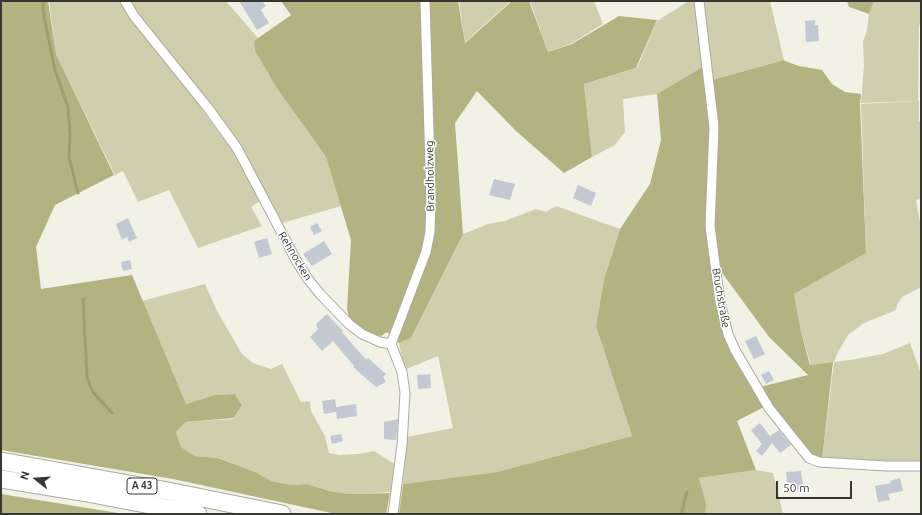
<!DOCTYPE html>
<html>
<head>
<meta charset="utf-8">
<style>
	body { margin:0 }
	#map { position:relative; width:922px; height:515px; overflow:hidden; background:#f1f1e5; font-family:Ubuntu,sans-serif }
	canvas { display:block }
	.frame { position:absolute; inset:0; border:2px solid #373732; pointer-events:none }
	.north { position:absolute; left:16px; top:459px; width:40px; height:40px; -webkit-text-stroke:3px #fff; paint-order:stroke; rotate:287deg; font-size:11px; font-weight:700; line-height:16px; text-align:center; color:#373732 }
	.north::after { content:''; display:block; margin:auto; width:14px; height:18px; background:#373732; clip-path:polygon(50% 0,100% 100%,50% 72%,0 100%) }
	.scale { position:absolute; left:776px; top:481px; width:76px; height:18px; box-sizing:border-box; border:2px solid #373732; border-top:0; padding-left:5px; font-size:12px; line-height:14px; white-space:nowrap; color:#373732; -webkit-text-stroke:3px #fff; paint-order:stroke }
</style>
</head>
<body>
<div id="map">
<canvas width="922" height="515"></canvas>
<div class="frame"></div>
<div class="north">N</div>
<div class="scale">50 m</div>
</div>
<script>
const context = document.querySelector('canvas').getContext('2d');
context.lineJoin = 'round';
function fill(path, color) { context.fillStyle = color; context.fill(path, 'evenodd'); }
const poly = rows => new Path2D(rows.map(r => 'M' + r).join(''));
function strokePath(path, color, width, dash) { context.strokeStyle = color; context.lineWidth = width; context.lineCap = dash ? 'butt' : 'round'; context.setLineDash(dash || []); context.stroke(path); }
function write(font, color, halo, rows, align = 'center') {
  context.font = font + ' Ubuntu,sans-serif'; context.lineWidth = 3; context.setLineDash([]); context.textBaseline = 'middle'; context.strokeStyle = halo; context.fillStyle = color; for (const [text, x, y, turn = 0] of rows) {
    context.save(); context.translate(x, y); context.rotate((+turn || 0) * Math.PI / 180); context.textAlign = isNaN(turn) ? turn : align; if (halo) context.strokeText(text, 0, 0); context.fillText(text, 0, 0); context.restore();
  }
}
fill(poly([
	[49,1,121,1,232,150,260,201,251,207,262,226,198,248,169,190,138,202,123,171,115,175,56,54],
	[131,1,226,1,258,38,254,41,255,51,276,87,326,157,341,206,282,223,222,118,141,21,131,3],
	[459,1,511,1,465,42],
	[530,1,594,1,603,24,572,43,548,52],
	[689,1,695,1,704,66,657,94,623,99,625,132,615,145,592,157,584,84,637,68,657,21],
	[703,1,770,1,784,60,712,80],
	[873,1,921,1,921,24,919,25,918,101,861,103,864,66,863,41,867,31,869,14],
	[919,101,919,121,921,121,921,199,916,200,921,228,921,287,902,297,897,305,896,310,864,323,848,335,838,352,834,362,850,360,883,354,910,343,921,374,921,461,822,460,834,362,811,365,801,332,794,294,866,253,861,104],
	[556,206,620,229,604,279,596,326,632,436,497,472,403,484,407,437,453,428,438,356,404,370,399,343,411,338,463,234,488,224,505,221,536,209,546,212],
	[205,284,217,311,242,354,253,363,271,369,282,364,301,402,310,401,311,411,325,436,329,453,339,455,359,454,374,451,396,465,391,492,350,494,335,492,307,484,291,485,272,481,253,471,219,458,195,456,181,447,176,432,186,422,234,419,242,405,235,394,215,395,186,404,142,301],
	[756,470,773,473,783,514,705,514,705,504,699,478]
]), '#cfcfad');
fill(poly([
	[1,1,48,1,56,54,114,175,55,205,36,247,41,289,132,275,186,404,215,395,235,394,242,405,234,418,186,422,176,432,181,447,195,456,218,458,253,471,272,481,291,485,307,484,334,492,350,494,390,493,386,514,336,514,173,479,1,450],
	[281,1,458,1,465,43,512,1,529,1,548,52,572,44,619,16,657,20,636,68,584,84,592,157,564,173,516,131,477,91,455,123,463,234,411,338,399,343,387,332,381,336,362,331,350,321,347,309,351,240,326,157,276,87,255,51,254,41,291,15],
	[847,1,873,1,873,3,869,14,849,7],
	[784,60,785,61,799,66,822,70,832,84,845,92,861,94,860,105,866,253,794,294,801,332,810,365,833,362,822,460,814,457,767,400,760,387,808,375,769,337,720,270,713,229,712,80],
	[704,66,713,137,707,239,722,331,764,407,737,421,756,470,699,478,706,504,705,514,399,514,403,484,497,472,632,436,596,326,604,279,620,229,650,184,661,140,657,94],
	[1,494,118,513,120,514,1,514]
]), '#b3b382');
strokePath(poly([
	[43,1,43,11,55,70,68,107,70,134,69,157,78,193],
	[83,299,87,377,92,391,112,413],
	[681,514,687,492]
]), '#9f9f6e', 3);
fill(poly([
	[239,1,262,1,266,6,261,10,269,23,257,30],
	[815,20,815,25,818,25,819,41,806,42,805,21],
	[494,179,515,184,510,200,489,195],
	[578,185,596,193,591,206,573,198],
	[128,218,137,238,129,242,127,237,122,240,116,224],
	[317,223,322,231,314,235,310,227],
	[267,238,272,254,259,258,254,242],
	[324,241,332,254,312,266,303,254],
	[130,260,132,269,123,271,121,262],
	[327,314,343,331,342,332,359,352,367,360,368,358,386,374,383,377,386,382,376,387,353,367,354,366,333,341,322,351,310,337,318,329,316,324],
	[756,336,765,354,754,359,745,341],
	[769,371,774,380,766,384,761,375],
	[430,374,431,388,418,389,417,375],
	[335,399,336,407,356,404,357,416,337,419,336,412,324,414,322,401],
	[398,419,396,440,384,439,384,422],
	[760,423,770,436,779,430,791,445,780,453,772,443,762,456,756,451,762,444,751,430],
	[341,434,343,441,332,444,330,436],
	[801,471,804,491,788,492,786,472],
	[900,478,903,491,888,494,890,500,878,502,875,486,891,483,890,481]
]), '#c2c9d3');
const street = poly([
	[125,1,134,16,208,108,237,148,297,262,308,279,320,294,349,324,362,334,380,342,391,344],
	[699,1,714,127,710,226,720,302,728,334,735,350,769,408,809,458,819,462,886,466,921,466],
	[391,344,426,252,430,232,431,199,425,1],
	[391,344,402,372,405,393,402,445,393,514]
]);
const highway = poly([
	[1,461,168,491,282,514],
	[1,479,82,492,198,514]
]);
strokePath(street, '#aaaa9f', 11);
strokePath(highway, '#aaaa9f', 19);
strokePath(street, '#fff', 9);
strokePath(highway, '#fff', 17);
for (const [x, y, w] of [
	[142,486,30]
]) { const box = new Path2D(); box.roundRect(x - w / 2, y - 8, w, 16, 3); context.fillStyle = '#fff'; context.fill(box); strokePath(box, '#373732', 1); }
write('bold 10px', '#373732', null, [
	["A 43",142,486]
]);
write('11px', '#373732', '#fff', [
	["Brandholzweg",430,176,-91],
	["Rehnocken",295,256,59],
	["Bruchstraße",721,298,80]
]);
</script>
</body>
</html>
